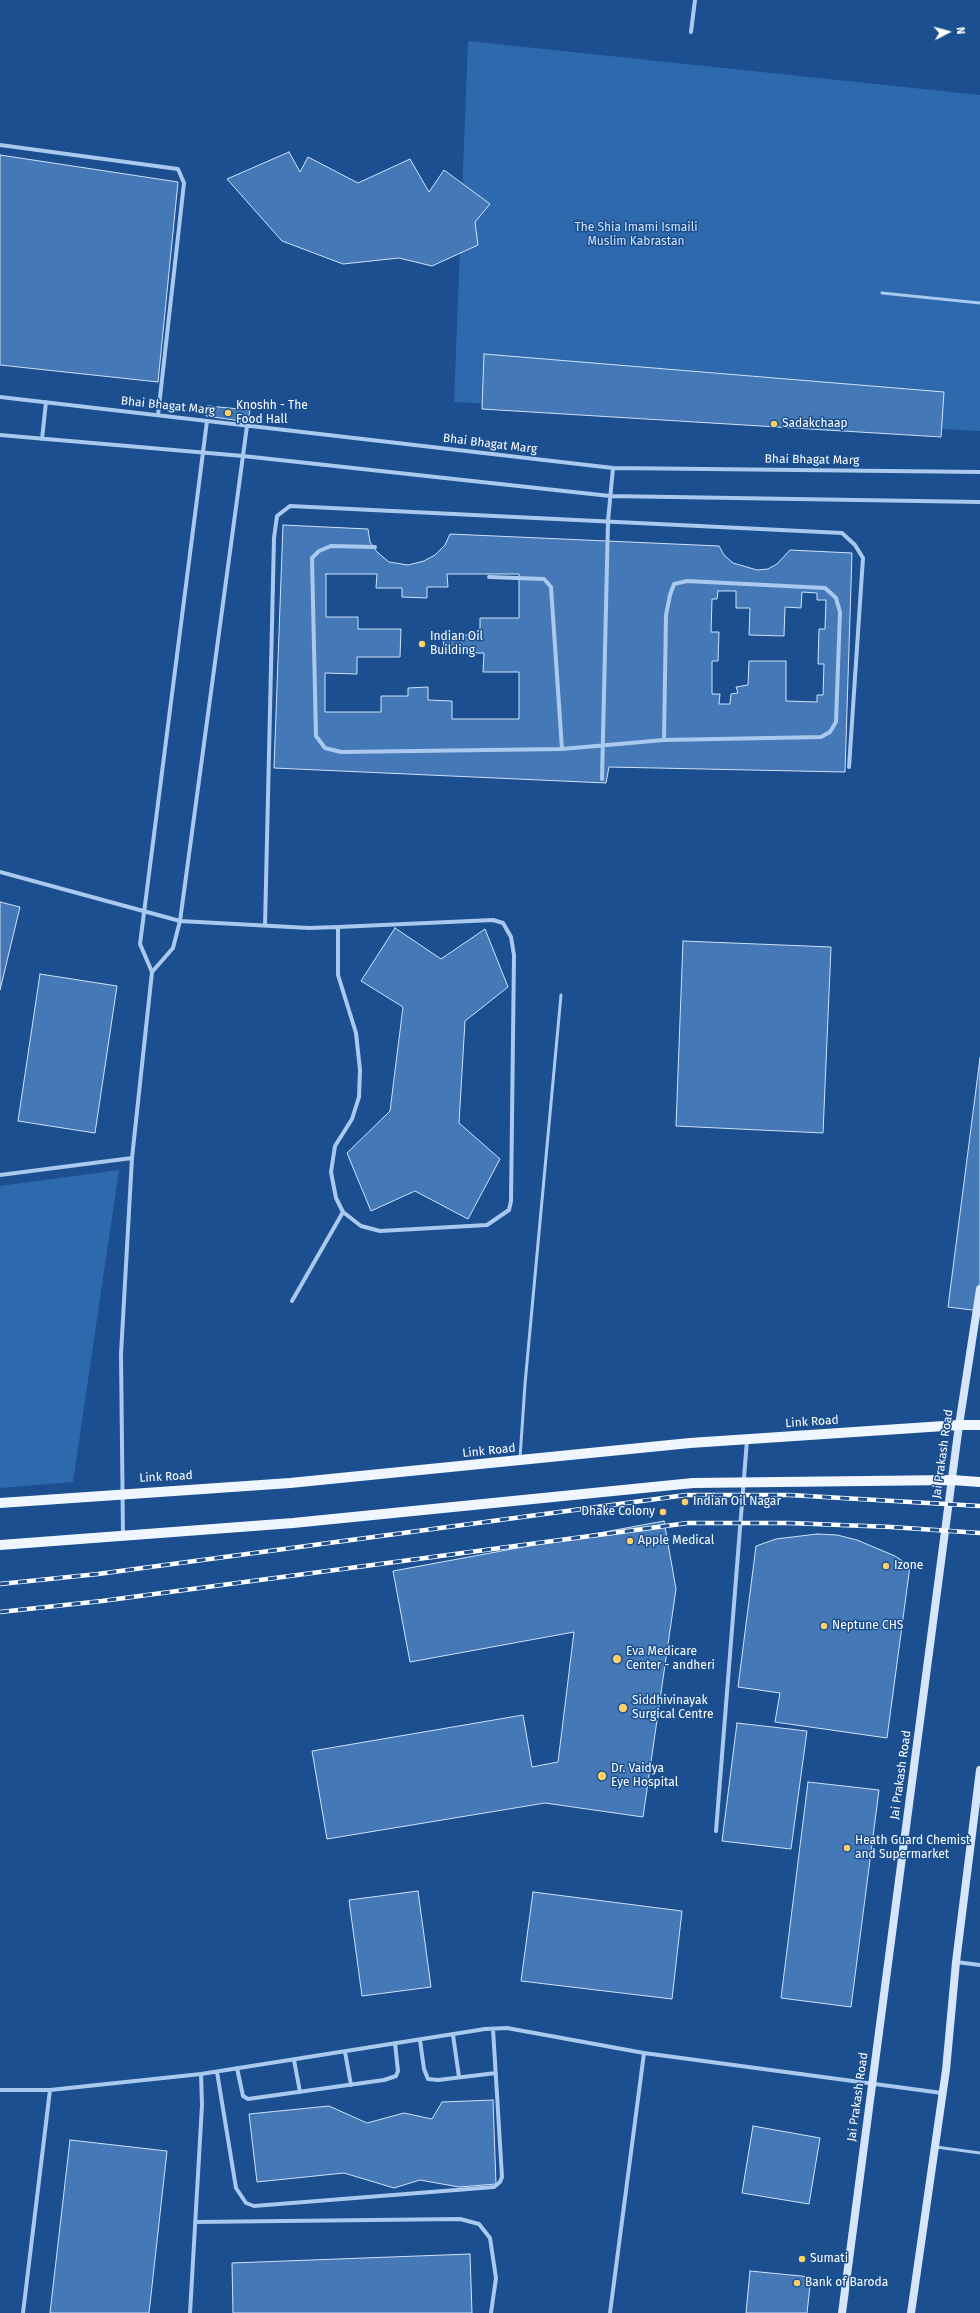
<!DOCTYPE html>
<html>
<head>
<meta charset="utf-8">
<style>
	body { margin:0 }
	#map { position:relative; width:980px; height:2313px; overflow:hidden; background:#1b4f8f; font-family:"Fira Sans",sans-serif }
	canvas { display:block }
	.north { position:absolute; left:928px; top:12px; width:40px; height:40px; -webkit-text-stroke:3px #1b4f8f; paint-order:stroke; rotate:84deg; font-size:11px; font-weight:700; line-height:16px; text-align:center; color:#fff }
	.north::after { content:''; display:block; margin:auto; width:14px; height:18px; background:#fff; clip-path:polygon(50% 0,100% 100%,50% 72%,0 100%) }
</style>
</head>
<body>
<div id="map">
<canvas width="980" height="2313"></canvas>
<div class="north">N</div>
</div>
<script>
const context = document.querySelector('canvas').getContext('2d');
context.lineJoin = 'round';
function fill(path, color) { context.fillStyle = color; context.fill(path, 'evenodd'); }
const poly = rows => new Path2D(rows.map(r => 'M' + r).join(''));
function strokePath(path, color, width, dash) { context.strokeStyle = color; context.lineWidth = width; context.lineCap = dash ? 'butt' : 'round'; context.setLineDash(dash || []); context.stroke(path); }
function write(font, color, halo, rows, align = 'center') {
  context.font = font + ' "Fira Sans",sans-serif'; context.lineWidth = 3; context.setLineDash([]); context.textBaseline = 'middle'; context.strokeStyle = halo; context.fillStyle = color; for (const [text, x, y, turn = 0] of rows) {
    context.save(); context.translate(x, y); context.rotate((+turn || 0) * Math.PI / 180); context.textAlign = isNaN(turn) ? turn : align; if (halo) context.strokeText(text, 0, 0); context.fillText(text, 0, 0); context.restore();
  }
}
fill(poly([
	[468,41,980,95,980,431,454,402],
	[119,1170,73,1482,0,1488,0,1186]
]), '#2e69ad');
const building = poly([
	[289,152,300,172,308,157,358,183,410,159,429,192,444,170,490,204,475,222,478,245,432,266,399,258,343,264,282,241,227,179,289,152],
	[0,155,178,182,158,382,0,365,0,155],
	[484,354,944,392,941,437,482,409,484,354],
	[208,406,250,410,248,422,206,416,208,406],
	[283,525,368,529,370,542,377,552,389,562,408,565,424,561,435,555,445,545,450,534,719,546,724,555,733,563,757,570,768,569,777,564,790,550,852,553,845,772,609,767,606,783,274,768,283,525],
	[326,574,377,574,376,588,402,588,402,597,427,598,427,587,448,587,447,574,519,574,519,618,480,618,480,635,443,635,444,653,484,653,483,672,519,672,519,719,452,719,452,701,428,700,428,687,408,688,408,696,381,696,381,712,325,712,325,673,357,674,357,657,400,657,401,629,358,629,358,617,326,617,326,574],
	[718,591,736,591,736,608,750,608,749,635,784,636,785,607,801,608,802,592,817,593,817,600,826,600,825,629,819,629,818,664,824,664,823,695,817,695,817,702,786,701,786,661,749,661,748,685,736,687,738,693,731,694,730,704,719,704,720,694,712,694,712,661,718,661,719,632,711,632,712,599,717,599,718,591],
	[0,902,20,907,0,990,0,902],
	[395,928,441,959,485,929,508,987,465,1021,459,1123,500,1159,468,1219,415,1191,371,1211,347,1153,390,1111,403,1007,361,981,395,928],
	[683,941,831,947,823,1133,676,1126,683,941],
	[40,974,117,986,95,1133,18,1121,40,974],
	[980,1058,980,1311,948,1307,980,1058],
	[664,1521,676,1589,643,1817,545,1803,327,1839,312,1751,523,1715,532,1767,558,1762,574,1632,410,1662,393,1571,664,1521],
	[817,1534,837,1535,857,1540,895,1556,910,1566,887,1738,775,1722,780,1693,738,1687,756,1546,776,1539,817,1534],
	[737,1723,807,1731,791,1849,722,1841,737,1723],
	[808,1782,879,1790,851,2007,781,1998,808,1782],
	[418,1891,431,1987,362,1996,349,1900,418,1891],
	[533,1892,682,1911,672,1999,521,1981,533,1892],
	[493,2100,496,2184,459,2187,420,2180,394,2188,344,2173,257,2182,249,2114,329,2106,367,2123,404,2113,432,2119,442,2102,493,2100],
	[753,2126,820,2138,809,2204,742,2193,753,2126],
	[70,2140,167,2151,149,2313,50,2313,70,2140],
	[470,2254,472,2313,233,2313,232,2263,470,2254],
	[750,2271,811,2277,807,2313,746,2313,750,2271]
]);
fill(building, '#4478b7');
strokePath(building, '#cfe3fa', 1);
strokePath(poly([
	[882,293,980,303],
	[520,1458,525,1384,561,995],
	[936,2147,980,2153]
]), '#a9c9ee', 3);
strokePath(poly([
	[691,32,695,0],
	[0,145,178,169,184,183,158,415],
	[0,397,613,468,980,472],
	[0,435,243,456,610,496,980,502],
	[42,439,46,402],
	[375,547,331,546,319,551,312,558,316,736,325,748,341,752,562,749,664,740,821,737,830,732,836,722,840,612,836,598,825,588,687,581,674,584,670,595,666,615,664,740],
	[489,577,544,579,551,587,562,749],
	[602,779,608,521,613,468],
	[0,872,180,921,309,928,338,927,493,920,503,923,511,937,514,955,511,1201,509,1210,487,1225,380,1231,361,1226,343,1212,336,1198,331,1172,335,1146,352,1119,359,1097,360,1070,356,1033,338,975,338,927],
	[265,926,274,538,277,516,290,506,842,533,855,545,863,558,849,767],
	[152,972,173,948,180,921,247,426],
	[0,1175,132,1158],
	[292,1301,343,1212],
	[123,1536,121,1354,132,1158,152,972,140,944,207,421],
	[716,1831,747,1440],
	[956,1962,980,1965],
	[453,2035,459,2077],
	[420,2040,424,2069,428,2079,438,2080,496,2073],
	[345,2052,351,2085],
	[294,2060,300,2092],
	[237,2068,243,2096,248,2099,384,2080,396,2076,398,2071,395,2043],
	[217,2072,236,2188,246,2203,254,2206,494,2187,500,2182,502,2177,493,2029],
	[0,2090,50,2090,201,2074,485,2029,507,2028,644,2053,942,2093],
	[195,2222,460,2219,479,2224,490,2238,496,2278,491,2313],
	[23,2313,50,2090],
	[190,2313,202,2105,201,2074],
	[610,2313,644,2053]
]), '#a9c9ee', 4);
strokePath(poly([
	[842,2313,959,1425,980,1289],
	[911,2313,946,2070,956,1962,980,1770]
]), '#d6e6fa', 8);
strokePath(poly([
	[0,1503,290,1483,690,1443,959,1425,980,1425],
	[0,1545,293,1523,693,1483,952,1480,980,1482]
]), '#f0f6ff', 10);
const rail = poly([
	[0,1584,98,1574,686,1495,790,1495,980,1506],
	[0,1612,102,1601,688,1523,789,1523,891,1527,980,1533]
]);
strokePath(rail, '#fff', 4.5);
strokePath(rail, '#1b4f8f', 3, [9]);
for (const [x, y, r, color] of [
	[228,413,4,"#ffd166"],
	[774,424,4,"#ffd166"],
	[422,644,4,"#ffd166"],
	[685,1502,4,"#ffd166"],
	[663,1512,4,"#ffd166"],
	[630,1541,4,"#ffd166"],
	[886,1566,4,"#ffd166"],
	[824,1626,4,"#ffd166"],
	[617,1659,5,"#ffd166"],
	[623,1708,5,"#ffd166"],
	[602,1776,5,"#ffd166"],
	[847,1848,4,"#ffd166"],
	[802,2259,4,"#ffd166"],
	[797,2283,4,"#ffd166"]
]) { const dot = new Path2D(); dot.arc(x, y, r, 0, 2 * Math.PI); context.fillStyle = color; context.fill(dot); strokePath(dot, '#1b4f8f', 1.5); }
write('12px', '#cfe3fa', '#1b4f8f', [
	["The Shia Imami Ismaili",636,228],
	["Muslim Kabrastan",636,242]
]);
write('12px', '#fff', '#1b4f8f', [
	["Bhai Bhagat Marg",168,406,6],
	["Bhai Bhagat Marg",490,444,7],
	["Bhai Bhagat Marg",812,460,1],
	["Link Road",812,1422,-4],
	["Link Road",489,1451,-6],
	["Jai Prakash Road",943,1454,-82],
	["Link Road",166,1477,-3],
	["Jai Prakash Road",901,1775,-82],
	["Jai Prakash Road",858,2097,-82]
]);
write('12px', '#fff', '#1b4f8f', [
	["Knoshh - The",236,406],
	["Food Hall",236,420],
	["Sadakchaap",782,424],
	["Indian Oil",430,637],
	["Building",430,651],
	["Indian Oil Nagar",693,1502],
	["Dhake Colony",655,1512,"right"],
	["Apple Medical",638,1541],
	["Izone",894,1566],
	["Neptune CHS",832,1626],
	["Eva Medicare",626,1652],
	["Center - andheri",626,1666],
	["Siddhivinayak",632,1701],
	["Surgical Centre",632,1715],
	["Dr. Vaidya",611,1769],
	["Eye Hospital",611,1783],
	["Heath Guard Chemist",855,1841],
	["and Supermarket",855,1855],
	["Sumati",810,2259],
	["Bank of Baroda",805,2283]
], 'left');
</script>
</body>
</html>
